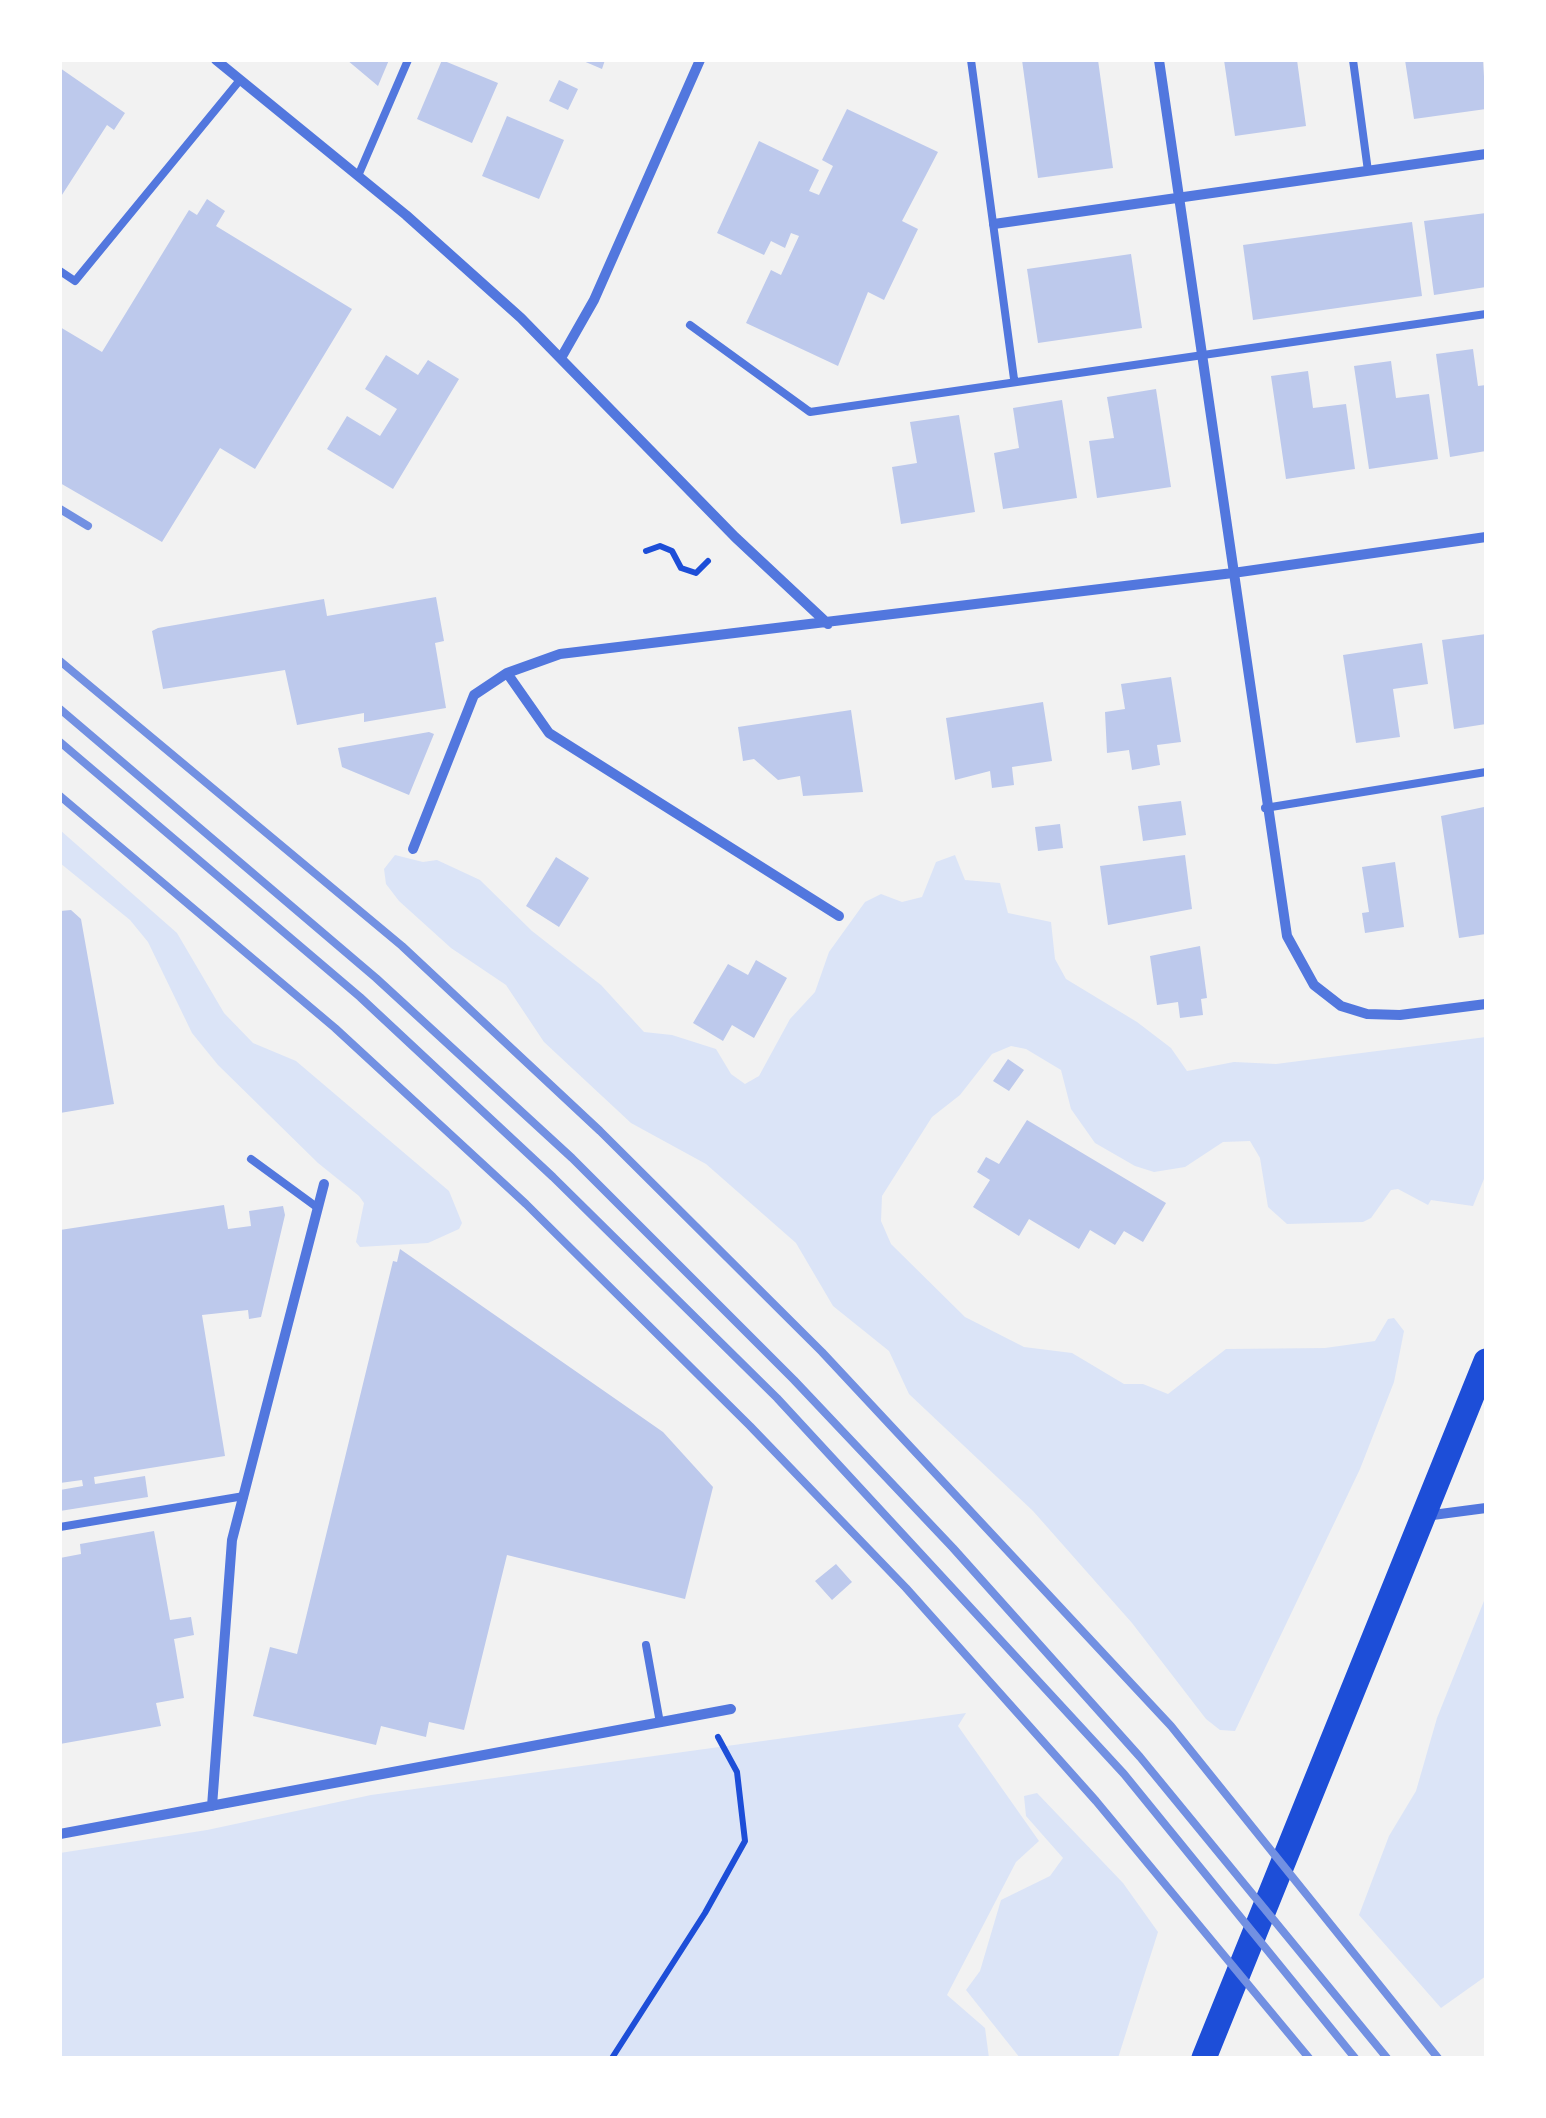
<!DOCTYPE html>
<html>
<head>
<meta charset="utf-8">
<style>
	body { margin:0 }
	#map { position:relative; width:1546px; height:2118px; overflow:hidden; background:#f2f2f2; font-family:Quicksand,sans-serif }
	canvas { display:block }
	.frame { position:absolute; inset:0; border:62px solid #fff; pointer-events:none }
</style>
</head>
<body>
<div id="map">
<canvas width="1546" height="2118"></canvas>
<div class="frame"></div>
</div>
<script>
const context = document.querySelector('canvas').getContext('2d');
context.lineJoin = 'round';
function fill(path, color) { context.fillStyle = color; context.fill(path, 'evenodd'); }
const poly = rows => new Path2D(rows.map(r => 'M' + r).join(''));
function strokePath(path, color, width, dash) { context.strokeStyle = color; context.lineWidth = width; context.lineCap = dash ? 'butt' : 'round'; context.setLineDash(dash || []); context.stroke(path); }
fill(poly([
	[60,830,177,933,224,1013,253,1043,296,1061,449,1191,462,1223,459,1229,428,1243,360,1247,356,1242,364,1203,359,1196,318,1163,218,1065,192,1033,148,942,130,920,60,863],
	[395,855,423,862,437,860,480,880,532,931,601,985,644,1032,672,1035,716,1049,731,1074,745,1084,759,1076,790,1019,815,992,829,952,865,902,881,894,902,902,922,897,936,862,955,855,965,880,1000,883,1008,913,1051,922,1055,959,1066,979,1137,1022,1171,1048,1187,1071,1234,1062,1276,1064,1486,1037,1486,1174,1473,1206,1431,1200,1428,1205,1398,1189,1391,1190,1371,1218,1363,1222,1287,1224,1268,1207,1260,1158,1250,1141,1223,1142,1185,1167,1154,1172,1135,1166,1095,1143,1071,1109,1061,1070,1026,1049,1011,1046,992,1054,960,1095,932,1117,882,1196,881,1221,891,1244,965,1317,1024,1347,1072,1353,1124,1384,1143,1384,1168,1394,1226,1349,1325,1348,1375,1341,1388,1319,1394,1318,1404,1331,1394,1382,1360,1469,1235,1731,1220,1730,1206,1719,1132,1623,1033,1511,909,1394,889,1351,833,1306,796,1243,706,1164,631,1123,544,1042,506,985,451,948,399,901,386,884,384,869],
	[1486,1596,1486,1976,1441,2008,1359,1915,1389,1836,1416,1791,1437,1718],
	[966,1713,958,1726,1039,1841,1016,1862,947,1995,985,2028,989,2058,60,2058,60,1853,207,1830,371,1795],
	[1037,1793,1123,1883,1158,1932,1118,2058,1020,2058,966,1990,980,1971,1001,1900,1050,1876,1063,1858,1026,1816,1024,1796]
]), '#dbe4f7');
fill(poly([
	[347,60,389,60,378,86],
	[442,60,498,83,472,143,417,119],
	[581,60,605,60,602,69],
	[1022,60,1098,60,1113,168,1038,178],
	[1224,60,1297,60,1306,126,1235,136],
	[1405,60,1483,60,1486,109,1414,119],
	[60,68,125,113,114,130,107,125,60,198],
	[559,80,578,89,568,110,549,101],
	[847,109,938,152,902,221,918,229,884,300,868,292,838,366,746,323,771,270,781,275,799,236,791,233,785,248,771,241,764,255,717,233,759,141,819,170,809,191,819,195,833,166,822,160],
	[507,116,564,140,539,199,482,176],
	[207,199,225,211,216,226,352,309,255,469,220,448,162,542,60,483,60,327,102,352,189,210,197,215],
	[1486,213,1486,287,1434,295,1424,221],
	[1412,222,1422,296,1253,320,1243,245],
	[1131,254,1142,328,1038,343,1027,269],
	[1473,349,1478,386,1486,385,1486,451,1450,457,1436,354],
	[386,355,418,375,428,360,459,379,393,489,327,449,347,416,380,436,397,409,365,389],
	[1391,361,1396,398,1429,394,1438,459,1369,469,1354,366],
	[1308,371,1313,408,1346,404,1355,469,1286,479,1271,376],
	[1156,389,1171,487,1097,498,1089,441,1114,438,1107,397],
	[1062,400,1077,498,1003,509,994,453,1019,448,1013,408],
	[959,415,975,512,901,524,892,467,917,463,910,422],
	[436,597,444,641,435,643,446,708,364,722,364,713,297,725,285,670,163,689,152,631,158,628,324,599,327,616],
	[1486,634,1486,724,1454,729,1442,640],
	[1422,643,1428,684,1393,689,1400,737,1356,743,1343,655],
	[1171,677,1181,742,1157,745,1160,765,1132,770,1129,750,1107,753,1105,712,1125,709,1121,684],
	[1043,702,1052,761,1012,767,1014,785,992,788,990,771,955,780,946,718],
	[851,710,863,792,803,796,800,776,778,780,754,759,743,761,738,727],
	[429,732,434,734,409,795,342,767,338,748],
	[1181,801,1186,835,1143,841,1138,806],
	[1484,807,1486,934,1459,938,1441,816],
	[1060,824,1063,848,1038,851,1035,827],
	[1185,855,1192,909,1108,925,1100,866],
	[556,857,589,878,559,927,526,906],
	[1395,862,1404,927,1365,933,1362,913,1369,912,1362,867],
	[71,910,81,919,114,1104,60,1113,60,911],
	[1200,946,1207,998,1201,999,1203,1015,1180,1018,1178,1002,1157,1005,1150,956],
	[756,960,787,978,754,1038,732,1025,723,1041,693,1023,728,964,748,975],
	[1008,1059,1024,1070,1009,1091,993,1081],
	[1027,1120,1166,1203,1143,1242,1124,1231,1115,1245,1090,1230,1079,1249,1029,1219,1019,1236,973,1207,990,1180,977,1172,986,1157,999,1164],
	[224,1205,228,1229,251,1226,249,1211,283,1206,285,1215,261,1317,249,1319,248,1310,202,1315,225,1456,94,1477,95,1484,145,1476,148,1497,60,1511,60,1490,83,1486,82,1480,60,1483,60,1230],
	[400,1249,663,1432,713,1487,685,1599,507,1555,464,1730,429,1722,426,1737,381,1726,376,1745,253,1716,270,1647,297,1654,393,1261,397,1262],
	[154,1531,170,1620,191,1617,194,1635,174,1639,184,1698,156,1703,161,1726,60,1744,60,1558,81,1554,80,1544],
	[836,1564,852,1582,832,1600,815,1581]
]), '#bdc9ec');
strokePath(poly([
	[646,551,660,546,672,551,681,568,696,573,708,561],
	[612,2058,705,1913,745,1841,737,1772,718,1737]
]), '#1d4ed8', 6);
strokePath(poly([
	[971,60,1014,379],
	[1353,60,1368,171],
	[358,176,408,60],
	[60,271,75,281,240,80],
	[690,325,810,412,1486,314],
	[1265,808,1486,772],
	[251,1159,318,1208],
	[60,1527,244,1496],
	[646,1645,660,1723]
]), '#5277de', 8);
strokePath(poly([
	[216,60,406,215,521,318,735,537,828,624],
	[1159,60,1287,936,1314,985,1341,1006,1367,1014,1400,1015,1486,1004],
	[994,224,1486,154],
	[561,358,594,300,700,60],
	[507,673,549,733,839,916],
	[413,849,474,695,507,673,560,654,1233,573,1486,537],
	[1425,1516,1486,1508],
	[212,1806,232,1540,324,1184],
	[60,1834,731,1709]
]), '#5277de', 10);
strokePath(poly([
	[1204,2058,1486,1361]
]), '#1d4ed8', 25);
strokePath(poly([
	[60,509,88,526],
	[60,661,402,946,600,1131,822,1352,1171,1726,1438,2058],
	[60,709,376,978,572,1158,794,1380,953,1548,1140,1757,1387,2058],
	[60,742,360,997,553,1177,777,1398,1124,1774,1355,2058],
	[60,796,335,1028,526,1204,750,1426,906,1588,1096,1801,1309,2058]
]), '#7290e2', 8);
</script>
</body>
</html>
